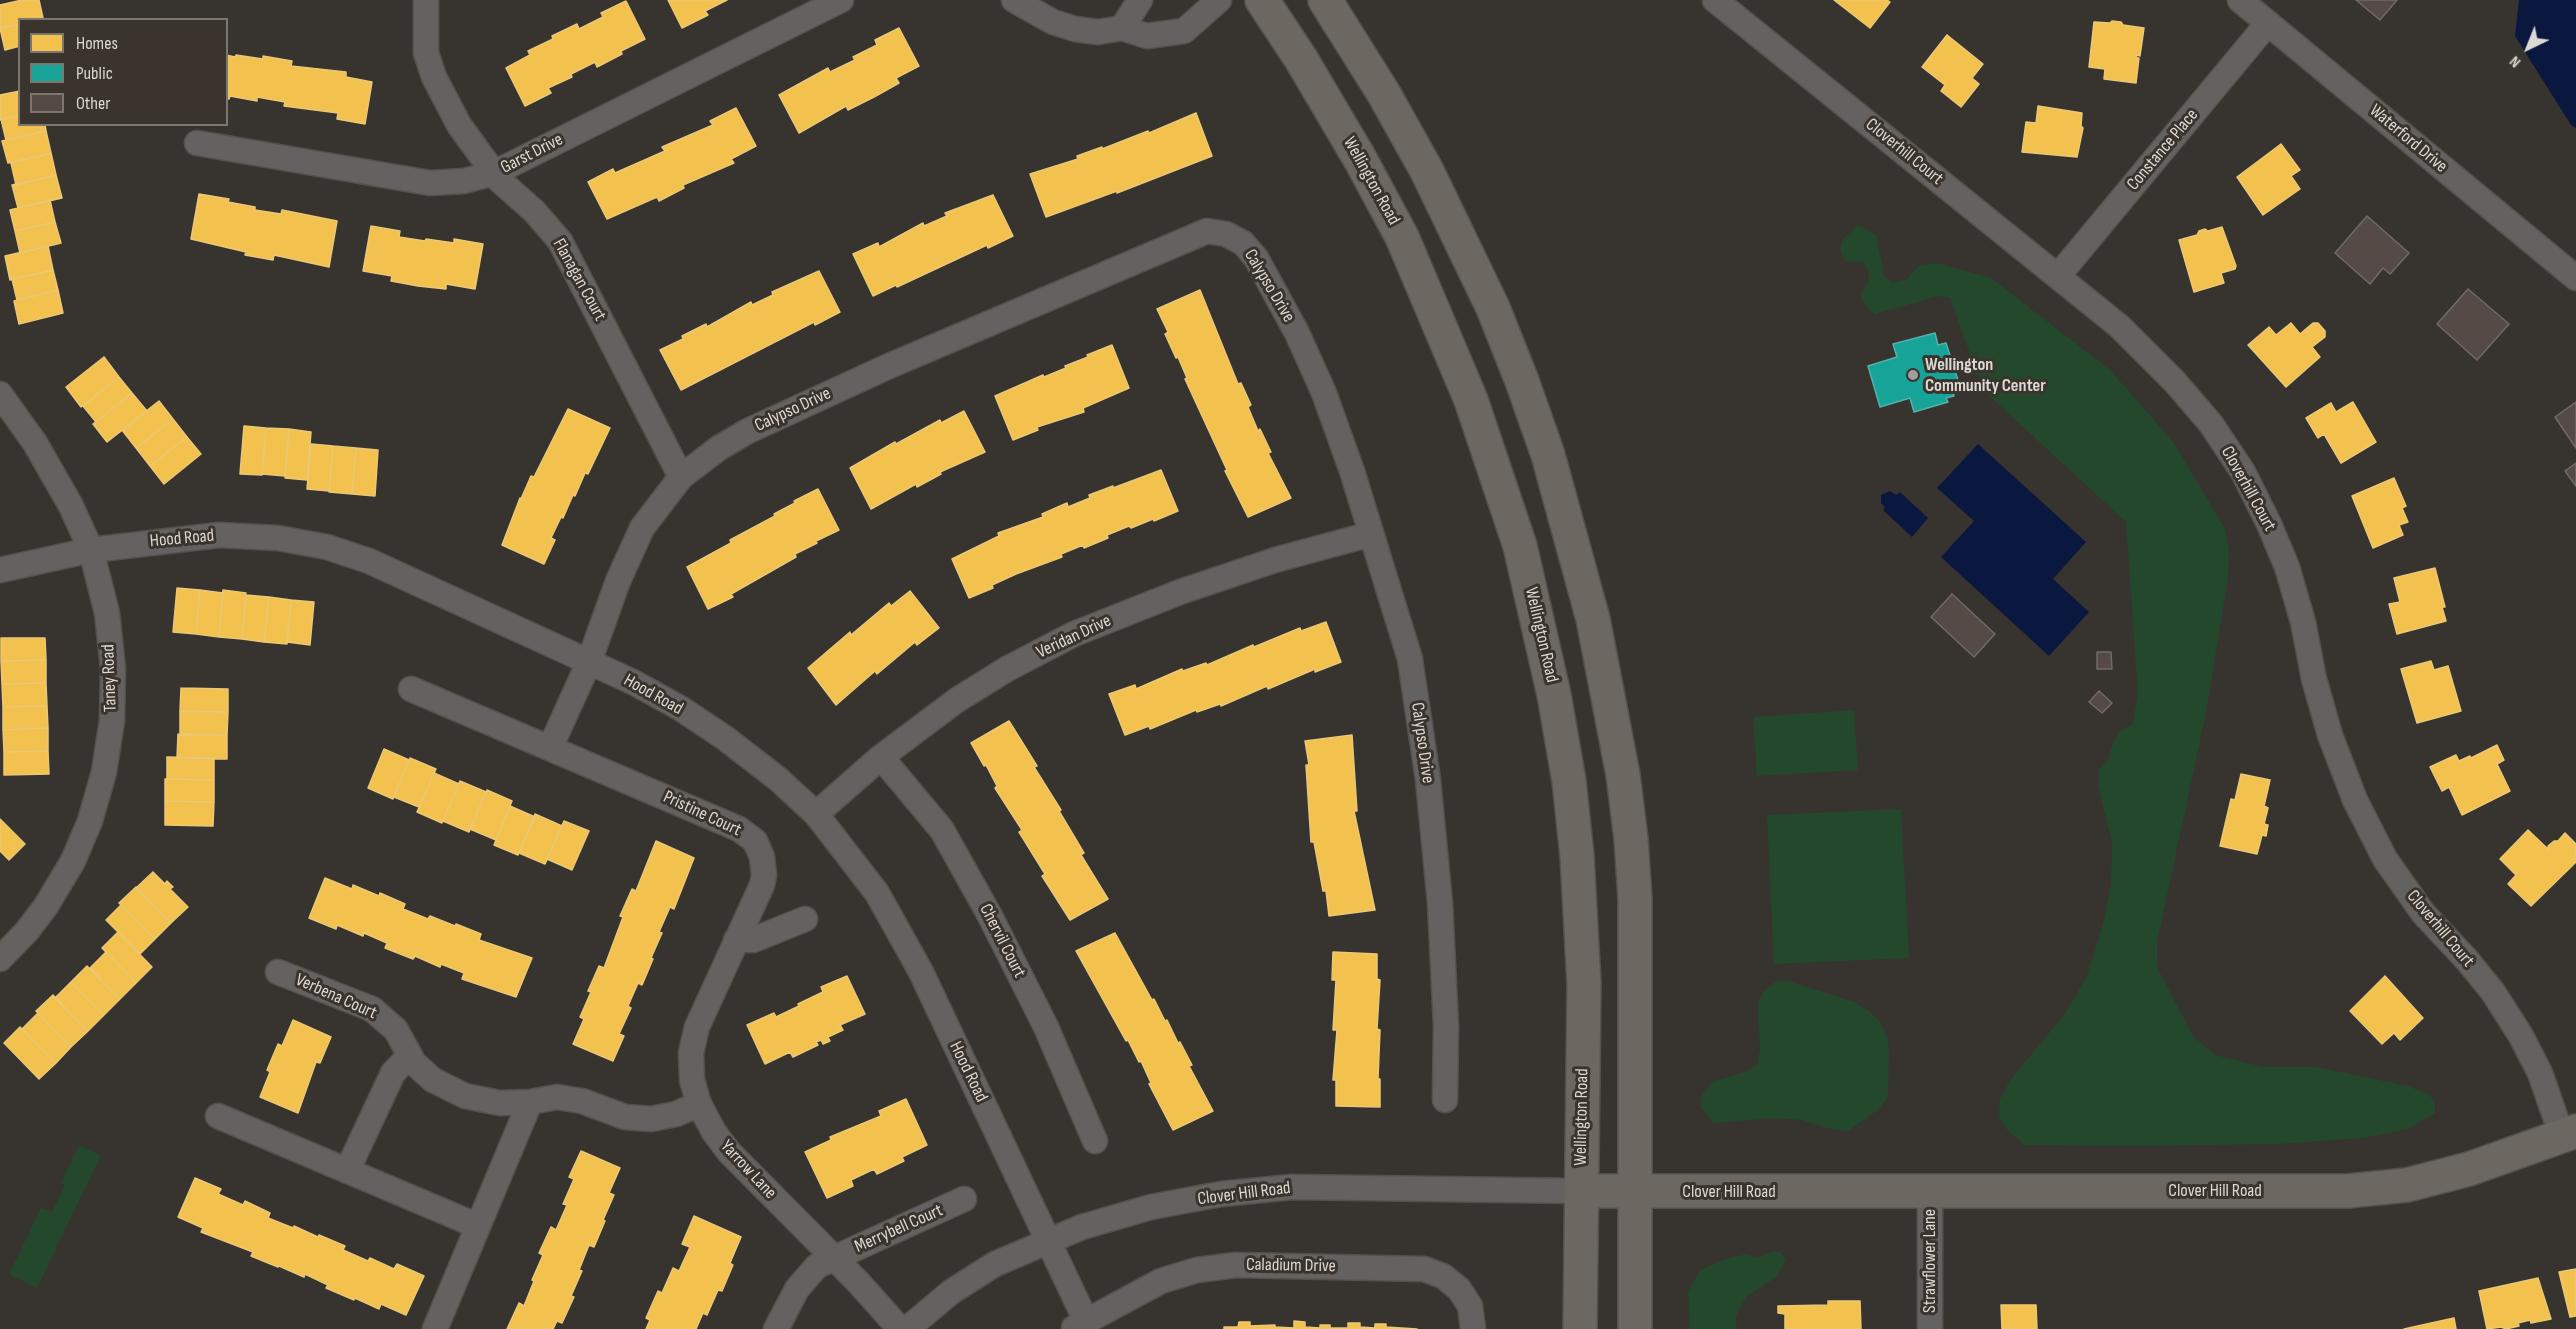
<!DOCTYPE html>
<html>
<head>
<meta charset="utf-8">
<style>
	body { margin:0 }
	#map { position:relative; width:2576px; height:1329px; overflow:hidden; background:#373430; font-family:"Sofia Sans Condensed",sans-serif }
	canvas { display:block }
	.legend { position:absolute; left:18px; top:18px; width:210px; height:108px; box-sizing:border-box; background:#3a342d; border:2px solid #7b7670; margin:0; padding:8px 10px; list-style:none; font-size:18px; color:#dcd8d4 }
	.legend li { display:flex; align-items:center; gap:12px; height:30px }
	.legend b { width:30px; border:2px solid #7b7670 }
	.north { position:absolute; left:2498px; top:18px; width:60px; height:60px; -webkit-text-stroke:4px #3a342d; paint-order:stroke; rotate:223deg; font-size:16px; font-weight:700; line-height:24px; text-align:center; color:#dcd8d4 }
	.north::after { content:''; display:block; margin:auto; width:21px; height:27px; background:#dcd8d4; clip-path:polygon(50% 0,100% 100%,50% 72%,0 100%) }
</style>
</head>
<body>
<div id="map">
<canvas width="2576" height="1329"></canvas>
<ul class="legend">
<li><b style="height:16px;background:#f2c14e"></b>Homes</li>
<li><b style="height:16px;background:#17a398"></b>Public</li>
<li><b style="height:16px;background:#554a45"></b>Other</li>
</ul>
<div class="north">N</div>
</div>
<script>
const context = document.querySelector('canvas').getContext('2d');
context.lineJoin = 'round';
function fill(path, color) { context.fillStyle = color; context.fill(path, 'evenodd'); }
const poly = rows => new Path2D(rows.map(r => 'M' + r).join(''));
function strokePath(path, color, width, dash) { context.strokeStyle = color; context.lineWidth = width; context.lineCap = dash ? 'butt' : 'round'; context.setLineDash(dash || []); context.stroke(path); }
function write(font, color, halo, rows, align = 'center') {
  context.font = font + ' "Sofia Sans Condensed",sans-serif'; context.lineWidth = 6; context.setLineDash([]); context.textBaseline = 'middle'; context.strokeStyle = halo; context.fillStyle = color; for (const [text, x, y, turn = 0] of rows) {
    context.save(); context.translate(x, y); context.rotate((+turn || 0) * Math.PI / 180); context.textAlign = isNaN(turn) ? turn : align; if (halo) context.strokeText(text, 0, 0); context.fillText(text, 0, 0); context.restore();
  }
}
fill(poly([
	[1858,225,1876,235,1884,276,1892,283,1907,279,1919,266,1937,263,1991,278,2110,370,2174,443,2225,529,2229,551,2228,577,2206,713,2157,942,2157,967,2193,1036,2215,1055,2263,1067,2316,1067,2408,1086,2430,1095,2435,1104,2435,1113,2408,1129,2363,1138,2279,1144,2132,1146,2025,1145,2008,1131,1999,1116,2000,1099,2011,1079,2064,1015,2086,978,2103,925,2111,886,2112,843,2098,785,2099,770,2108,760,2112,746,2119,732,2132,725,2138,696,2126,522,1983,390,1950,298,1938,296,1875,314,1867,308,1861,297,1862,290,1868,284,1869,271,1863,262,1845,261,1840,251,1843,239],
	[1854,710,1858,770,1757,776,1753,717],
	[1901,809,1909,958,1774,964,1767,815],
	[1788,981,1854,1002,1869,1011,1881,1023,1887,1038,1889,1050,1888,1097,1878,1110,1848,1131,1827,1128,1802,1120,1773,1118,1714,1123,1701,1108,1702,1095,1714,1081,1746,1072,1757,1065,1760,1050,1758,1001,1764,991,1775,982],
	[79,1145,101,1155,37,1288,9,1274,41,1208,52,1212,65,1185,61,1183],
	[1772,1252,1780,1252,1786,1260,1776,1277,1746,1297,1736,1316,1736,1329,1690,1329,1688,1292,1700,1270,1726,1259,1747,1254,1757,1258]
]), '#23482c');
fill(poly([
	[2519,0,2576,0,2576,128,2571,125,2515,36],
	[1978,444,2086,542,2053,579,2089,612,2049,656,1941,557,1974,521,1937,488],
	[1890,491,1896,495,1900,492,1928,518,1912,537,1883,510,1885,507,1881,503,1881,495]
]), '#0a183f');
const homes = poly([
	[22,0,39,0,43,18,20,20,20,24,0,28,0,5,22,0],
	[668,0,727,0,705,11,708,15,682,28,668,0],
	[1834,0,1887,0,1890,2,1870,28,1834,0],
	[626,1,645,39,621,51,622,54,597,67,595,62,571,74,572,77,548,88,551,93,525,106,506,68,530,55,528,51,553,39,552,36,577,24,579,29,603,17,601,13,626,1],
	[2112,21,2121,22,2123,25,2144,28,2140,56,2137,55,2136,58,2139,58,2136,83,2104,79,2105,69,2089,67,2094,22,2110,23,2112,21],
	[20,24,20,46,5,50,0,28,20,24],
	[899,28,919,66,896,78,899,83,874,97,848,110,846,106,799,133,779,95,828,68,830,72,855,60,853,57,877,45,875,40,899,28],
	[1947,35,1983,64,1972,78,1979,84,1961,107,1941,91,1945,85,1922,67,1947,35],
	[226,55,235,57,236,55,263,59,263,56,292,61,291,66,346,72,346,77,372,82,365,124,337,119,338,113,284,106,285,102,257,97,257,101,230,96,229,99,226,98,226,55],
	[20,91,20,115,0,120,0,95,20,91],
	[2038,106,2082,113,2081,126,2083,128,2077,157,2022,152,2026,122,2036,123,2038,106],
	[736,108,756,146,731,159,734,163,683,185,684,188,659,201,657,197,607,219,588,182,613,169,615,173,665,151,662,147,713,125,710,121,736,108],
	[1196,113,1212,156,1117,193,1117,191,1046,217,1030,174,1078,159,1077,156,1102,147,1102,149,1148,131,1149,133,1196,113],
	[20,115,20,124,45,124,46,131,6,140,1,119,20,115],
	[46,131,51,153,8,163,2,141,46,131],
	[2281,144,2300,170,2291,176,2300,189,2263,215,2237,177,2281,144],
	[51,153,56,175,16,185,11,163,51,153],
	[56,175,62,198,18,208,12,185,56,175],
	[199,194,229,199,228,202,255,207,255,210,281,214,282,210,337,221,329,267,274,255,273,260,245,255,246,252,191,239,199,194],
	[993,195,1013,236,988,248,987,245,897,287,896,285,873,296,853,254,878,243,879,247,923,223,924,226,947,216,945,213,993,195],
	[50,200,55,222,15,231,10,210,50,200],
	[55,222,61,243,20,253,15,231,55,222],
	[371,226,400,231,399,237,425,241,426,239,454,243,454,239,483,244,475,289,446,284,446,289,418,286,391,281,392,276,363,271,371,226],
	[2222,227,2236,266,2235,269,2221,273,2224,283,2194,292,2179,240,2197,235,2199,231,2205,229,2208,231,2222,227],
	[48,246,53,270,10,280,5,256,48,246],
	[53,270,58,290,17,300,12,279,53,270],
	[819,271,840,312,815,325,814,322,681,390,660,350,683,339,682,336,706,324,707,327,751,302,752,305,773,295,772,292,819,271],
	[58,290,63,313,19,324,14,301,58,290],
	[1200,290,1238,384,1241,383,1251,405,1248,407,1258,431,1260,429,1271,452,1268,453,1291,498,1248,517,1225,471,1227,470,1185,379,1187,378,1178,357,1176,358,1165,334,1168,332,1157,309,1200,290],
	[2291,323,2300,334,2313,323,2318,323,2325,331,2325,337,2312,347,2320,357,2286,387,2248,345,2269,327,2276,335,2291,323],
	[1112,345,1129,388,1083,408,1084,412,1037,427,1038,430,1013,440,995,396,1043,375,1044,377,1066,368,1065,366,1088,357,1087,355,1112,345],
	[104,357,119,377,81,407,66,387,104,357],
	[119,377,132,393,96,422,83,406,119,377],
	[132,393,147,411,107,442,93,424,132,393],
	[159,401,173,419,136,448,122,430,159,401],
	[2353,402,2376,442,2341,463,2324,434,2318,438,2306,418,2331,403,2336,412,2353,402],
	[568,409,610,428,588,474,585,473,575,496,573,495,563,518,561,517,551,538,555,540,544,564,502,545,520,498,521,499,531,476,534,477,568,409],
	[964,411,985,452,940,472,941,474,917,487,916,484,871,509,850,468,895,442,896,444,940,420,941,423,964,411],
	[173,419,187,437,150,466,136,448,173,419],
	[244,426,266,428,262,475,240,474,244,426],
	[266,428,289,429,285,476,262,474,266,428],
	[289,429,311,432,307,480,285,478,289,429],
	[187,437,201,454,164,484,150,466,187,437],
	[311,444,333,446,329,491,307,489,311,444],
	[333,446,356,448,352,494,329,492,333,446],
	[356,448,378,450,375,496,352,494,356,448],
	[1161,470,1178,511,1154,521,1153,519,1131,528,1129,526,1107,535,1108,538,1084,548,1083,545,1061,554,1062,557,1016,574,992,585,993,588,969,598,952,559,999,536,998,533,1043,517,1042,514,1067,503,1068,507,1090,498,1089,495,1113,486,1113,488,1161,470],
	[2394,478,2406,506,2402,508,2408,522,2399,525,2403,535,2373,548,2352,496,2394,478],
	[818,489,839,530,816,541,817,543,795,554,796,557,731,594,733,597,708,609,687,567,731,543,730,540,775,516,774,514,795,503,794,501,818,489],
	[2435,568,2445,607,2442,607,2446,621,2397,634,2389,604,2400,602,2394,578,2435,568],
	[177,588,200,590,196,634,173,632,177,588],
	[200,590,223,593,219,637,196,634,200,590],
	[223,590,246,593,242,639,219,637,223,590],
	[910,591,939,628,917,645,915,642,877,674,875,671,836,705,808,668,850,632,851,635,889,603,891,606,910,591],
	[246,595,269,597,264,642,242,639,246,595],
	[269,597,291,600,287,644,264,642,269,597],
	[291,600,314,602,310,645,287,642,291,600],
	[1326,622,1341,662,1315,672,1315,669,1268,689,1267,686,1221,706,1220,704,1197,712,1196,710,1150,729,1149,726,1125,735,1109,694,1135,685,1136,689,1182,669,1183,671,1206,663,1207,665,1253,645,1254,647,1300,628,1301,631,1326,622],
	[1,638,45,638,46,660,1,661,1,638],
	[46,660,46,683,2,684,1,661,46,660],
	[2431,661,2434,670,2448,666,2461,711,2417,723,2401,669,2431,661],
	[46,683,47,706,3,707,2,684,46,683],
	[181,688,228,689,228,712,180,711,181,688],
	[47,706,48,728,3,730,3,707,47,706],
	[180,711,228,712,227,735,180,735,180,711],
	[1009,721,1037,766,1034,767,1061,810,1059,811,1084,853,1081,855,1108,899,1070,920,1042,876,1045,874,1019,832,1022,830,995,788,997,786,986,765,984,766,971,743,1009,721],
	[48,728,48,751,4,752,3,730,48,728],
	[178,734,227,735,227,759,177,758,178,734],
	[1352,735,1357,811,1354,811,1375,910,1329,916,1326,891,1323,891,1314,842,1311,842,1306,765,1309,765,1305,741,1352,735],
	[2497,745,2504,760,2497,764,2510,791,2462,815,2449,787,2442,791,2430,767,2456,755,2459,761,2470,756,2471,758,2497,745],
	[384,749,409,760,393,799,368,788,384,749],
	[48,751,49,774,4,775,4,752,48,751],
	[167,757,214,758,214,780,167,779,167,757],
	[410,758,436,769,419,807,394,797,410,758],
	[434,773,459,784,442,823,417,812,434,773],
	[2241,774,2270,780,2264,806,2268,808,2264,824,2268,825,2266,836,2262,835,2257,854,2220,846,2231,799,2235,800,2241,774],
	[165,779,214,780,214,802,165,801,165,779],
	[460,781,486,792,469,832,443,821,460,781],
	[487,790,512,801,496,840,470,829,487,790],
	[165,801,214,802,213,826,165,825,165,801],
	[510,806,535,817,518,855,494,845,510,806],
	[535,814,562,826,545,864,519,853,535,814],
	[0,819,25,844,9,860,0,851,0,819],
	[564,821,589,831,572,870,547,859,564,821],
	[2528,830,2549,850,2548,846,2554,841,2558,841,2565,833,2576,844,2576,862,2531,906,2508,884,2516,875,2500,859,2528,830],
	[656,841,694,858,674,909,670,907,659,932,662,933,651,958,653,959,642,985,638,983,628,1006,631,1008,619,1034,624,1036,613,1061,573,1044,584,1019,580,1017,591,992,588,991,599,966,604,968,623,917,620,916,632,889,636,891,656,841],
	[153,872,165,884,167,881,173,887,170,889,188,907,171,923,136,888,153,872],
	[325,878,352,889,353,885,379,896,380,893,405,904,403,909,428,919,430,916,455,926,456,924,481,934,479,940,532,958,516,997,462,979,464,973,441,964,440,967,415,956,413,959,385,948,387,943,364,933,363,936,337,925,336,929,309,918,325,878],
	[136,887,171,923,155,939,119,903,136,887],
	[121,905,155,939,140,954,106,920,121,905],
	[118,932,152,967,136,983,102,948,118,932],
	[1115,933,1152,1000,1154,999,1165,1021,1167,1020,1178,1043,1180,1042,1192,1065,1189,1066,1213,1111,1173,1130,1149,1084,1151,1083,1141,1061,1139,1062,1128,1040,1126,1041,1076,951,1115,933],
	[106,952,136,983,120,999,90,968,106,952],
	[1333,952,1377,954,1377,979,1380,980,1377,1029,1380,1030,1378,1079,1380,1079,1380,1107,1336,1106,1336,1080,1333,1080,1337,1030,1333,1030,1336,980,1332,980,1333,952],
	[87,966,120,999,104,1015,71,982,87,966],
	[847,976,865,1014,840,1025,843,1030,828,1037,830,1041,823,1044,821,1040,816,1042,818,1045,793,1057,790,1052,765,1064,747,1025,774,1013,776,1017,799,1006,798,1004,823,992,821,987,847,976],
	[2385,976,2423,1018,2400,1040,2394,1033,2382,1044,2350,1011,2385,976],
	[71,982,104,1015,88,1031,55,998,71,982],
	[53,995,88,1031,71,1047,36,1011,53,995],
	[38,1013,71,1047,56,1063,22,1029,38,1013],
	[293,1020,331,1037,320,1063,316,1062,298,1113,260,1097,270,1072,267,1070,278,1044,282,1046,293,1020],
	[20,1027,56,1063,39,1079,4,1043,20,1027],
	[906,1099,927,1145,902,1157,904,1161,877,1174,874,1169,851,1180,853,1186,827,1198,805,1152,831,1140,830,1137,881,1116,879,1111,906,1099],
	[581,1151,620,1168,609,1193,614,1195,603,1220,605,1221,594,1247,589,1245,579,1270,582,1271,571,1296,574,1297,562,1323,557,1321,553,1329,507,1329,519,1303,524,1306,534,1281,532,1280,543,1255,539,1253,551,1227,556,1230,567,1205,563,1204,574,1179,569,1177,581,1151],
	[195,1178,221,1189,218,1194,243,1205,245,1201,270,1213,268,1218,293,1228,294,1226,318,1237,319,1235,345,1246,343,1250,368,1261,370,1258,394,1269,397,1264,424,1276,406,1315,381,1304,379,1309,355,1298,354,1300,326,1288,328,1285,305,1274,304,1277,279,1266,278,1267,251,1256,253,1252,201,1232,203,1228,178,1217,195,1178],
	[694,1216,741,1237,730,1263,733,1265,722,1291,718,1290,707,1315,703,1313,696,1329,646,1329,650,1320,646,1318,658,1291,662,1293,673,1268,679,1271,690,1247,682,1244,694,1216],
	[2576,1269,2576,1316,2570,1317,2559,1272,2576,1269],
	[2538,1278,2551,1319,2531,1323,2530,1320,2518,1323,2519,1326,2506,1329,2501,1327,2487,1329,2479,1291,2538,1278],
	[1828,1301,1860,1301,1861,1329,1785,1329,1785,1314,1778,1313,1778,1306,1828,1305,1828,1301],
	[2001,1305,2036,1305,2037,1329,2002,1329,2001,1305],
	[2454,1318,2456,1329,2404,1329,2454,1318],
	[1294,1321,1305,1322,1305,1327,1320,1328,1320,1325,1330,1325,1330,1328,1348,1328,1348,1323,1360,1323,1360,1327,1375,1328,1375,1324,1386,1324,1386,1327,1417,1329,1224,1329,1224,1327,1238,1327,1239,1322,1250,1322,1250,1326,1275,1325,1275,1327,1294,1328,1294,1321]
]);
fill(homes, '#f2c14e');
strokePath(homes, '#ebc876', 1.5);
const public = poly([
	[1935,333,1938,345,1946,343,1959,383,1951,386,1954,396,1946,398,1948,402,1914,412,1910,398,1880,407,1868,366,1897,357,1893,344,1935,333]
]);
fill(public, '#17a398');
strokePath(public, '#52b3aa', 1.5);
const building = poly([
	[2356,0,2397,0,2380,20,2356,0],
	[2367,216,2409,253,2390,274,2383,268,2370,284,2335,253,2367,216],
	[2468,289,2509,324,2477,360,2437,324,2468,289],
	[2576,402,2576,448,2555,417,2576,402],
	[2576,463,2576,486,2565,471,2576,463],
	[1952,594,1995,634,1974,657,1931,617,1952,594],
	[2097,652,2111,652,2112,669,2097,669,2097,652],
	[2099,691,2112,703,2102,713,2089,702,2099,691]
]);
fill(building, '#554a45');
strokePath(building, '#6f6b69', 1.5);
const street = poly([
	[426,0,426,53,434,77,459,125,499,180,534,211,560,241,681,477],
	[1014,0,1053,22,1075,29,1098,32,1122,28,1147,36,1184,31,1219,0],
	[1715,0,2119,326,2175,382,2211,424,2243,472,2269,524,2287,567,2303,622,2314,679,2330,735,2355,800,2385,859,2423,913,2467,960,2493,992,2521,1036,2540,1073,2562,1136],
	[2240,0,2576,278],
	[1122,28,1140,0],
	[197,143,430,183,464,181,494,173,841,0],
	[2058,276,2268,23],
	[0,394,35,443,71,506,91,550,107,613,113,668,112,720,104,772,90,821,73,861,46,906,27,931,0,959],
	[0,570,91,550,219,535,278,538,327,547,369,561,633,682,680,708,725,738,778,779,816,814,877,893,921,972,1086,1321],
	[411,689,739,829,755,841,762,857,764,875,762,885,697,1027,691,1053,692,1080,699,1104,714,1132,729,1152,858,1282,900,1329],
	[550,748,589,662,618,581,642,528,681,477,719,448,748,431,889,366,1207,231,1226,234,1243,243,1256,258,1297,333,1324,393,1352,471,1410,659,1428,780,1440,903,1446,1026,1445,1100],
	[881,757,942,830,990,916,1046,1027,1095,1141],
	[816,814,881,757,957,700,1007,669,1074,634,1180,592,1275,560,1371,534],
	[736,940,753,940,805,919],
	[278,972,372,1009,396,1030,414,1063,433,1080,465,1096,500,1103,530,1102,557,1097,582,1101,625,1117,651,1119,676,1114,699,1104],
	[218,1116,478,1226],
	[347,1171,393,1073,409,1056],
	[1074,1328,1161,1281,1197,1270,1236,1265,1424,1269,1443,1276,1459,1289,1470,1306,1473,1329],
	[435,1329,530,1102],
	[776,1329,797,1289,817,1266,964,1199],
	[907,1329,951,1292,995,1264,1082,1227,1151,1207,1221,1194,1292,1187,1581,1191],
	[1930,1329,1930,1192]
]);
const secondary = poly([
	[1262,0,1301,59,1360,159,1402,237,1471,400,1520,546,1554,695,1569,781,1577,856,1584,984,1580,1329],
	[1325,0,1384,94,1427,171,1493,308,1522,381,1548,455,1593,619,1623,775,1631,839,1635,899,1635,1329],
	[1581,1191,2348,1191,2407,1185,2469,1169,2576,1131]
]);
strokePath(street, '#54514d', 27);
strokePath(secondary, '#54514d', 36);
strokePath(street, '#646260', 24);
strokePath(secondary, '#6c6761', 33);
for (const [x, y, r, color] of [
	[1913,375,6,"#a29f9b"]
]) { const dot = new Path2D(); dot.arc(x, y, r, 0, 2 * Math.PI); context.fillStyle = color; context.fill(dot); strokePath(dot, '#3a342d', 2); }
write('18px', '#dcd8d4', '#3a342d', [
	["Waterford Drive",2408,139,40],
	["Constance Place",2163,150,-50],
	["Cloverhill Court",1904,152,39],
	["Garst Drive",532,154,-27],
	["Wellington Road",1371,181,61],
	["Flanagan Court",579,280,61],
	["Calypso Drive",1269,286,59],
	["Calypso Drive",793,410,-25],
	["Cloverhill Court",2248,489,61],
	["Hood Road",182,539,-5],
	["Wellington Road",1541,635,77],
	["Veridan Drive",1074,637,-25],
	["Taney Road",110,678,-92],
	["Hood Road",653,695,29],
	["Calypso Drive",1422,743,82],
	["Pristine Court",702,814,25],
	["Cloverhill Court",2440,929,50],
	["Chervil Court",1002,941,63],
	["Verbena Court",336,997,24],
	["Hood Road",968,1072,64],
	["Wellington Road",1582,1117,-89],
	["Yarrow Lane",748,1170,47],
	["Clover Hill Road",2215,1191],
	["Clover Hill Road",1729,1192],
	["Clover Hill Road",1244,1194,-7],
	["Merrybell Court",899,1229,-24],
	["Strawflower Lane",1930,1261,-90],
	["Caladium Drive",1291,1266,1]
]);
write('bold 18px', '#dcd8d4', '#3a342d', [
	["Wellington",1925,365],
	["Community Center",1925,386]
], 'left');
</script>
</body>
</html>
